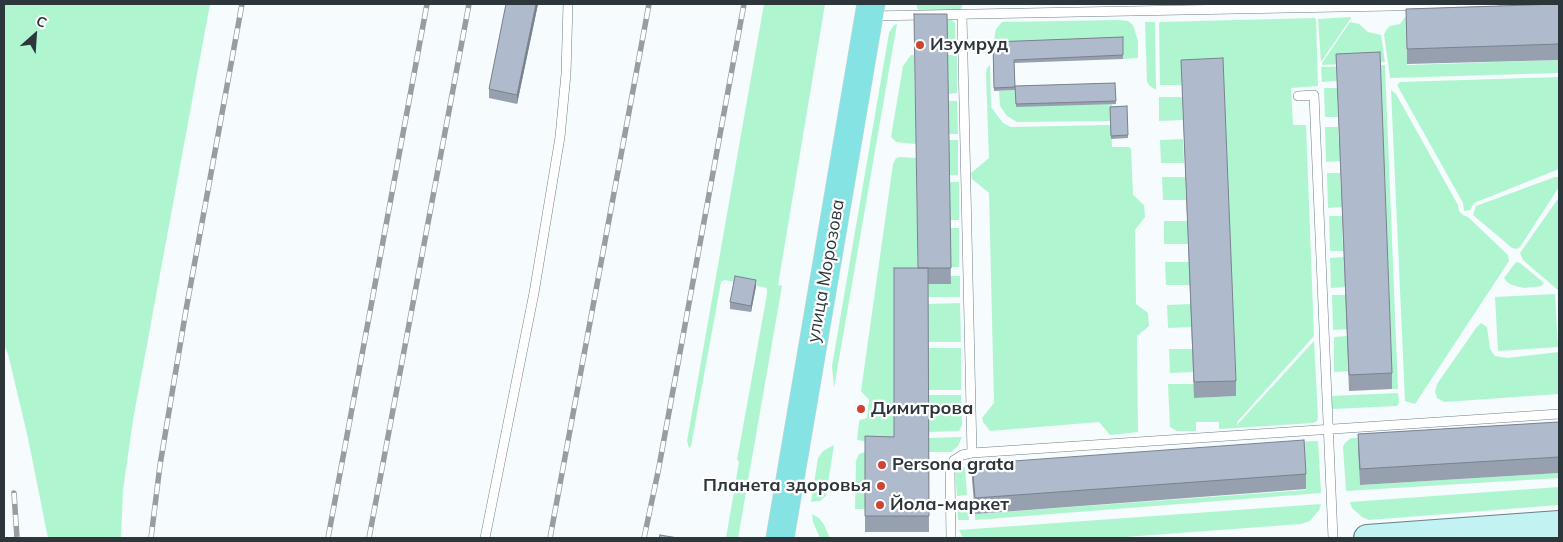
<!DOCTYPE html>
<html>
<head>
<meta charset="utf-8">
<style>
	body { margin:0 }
	#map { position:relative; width:1563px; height:542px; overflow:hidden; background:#f6fbfd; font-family:Mulish,sans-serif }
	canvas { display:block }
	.frame { position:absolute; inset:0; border:5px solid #2d363a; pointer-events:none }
	.north { position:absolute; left:10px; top:10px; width:50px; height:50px; -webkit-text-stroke:4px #fff; paint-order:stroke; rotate:26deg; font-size:14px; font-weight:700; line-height:20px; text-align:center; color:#2d363a }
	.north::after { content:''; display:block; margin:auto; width:18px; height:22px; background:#2d363a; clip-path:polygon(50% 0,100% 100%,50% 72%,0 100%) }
</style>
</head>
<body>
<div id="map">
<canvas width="1563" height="542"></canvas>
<div class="frame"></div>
<div class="north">С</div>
</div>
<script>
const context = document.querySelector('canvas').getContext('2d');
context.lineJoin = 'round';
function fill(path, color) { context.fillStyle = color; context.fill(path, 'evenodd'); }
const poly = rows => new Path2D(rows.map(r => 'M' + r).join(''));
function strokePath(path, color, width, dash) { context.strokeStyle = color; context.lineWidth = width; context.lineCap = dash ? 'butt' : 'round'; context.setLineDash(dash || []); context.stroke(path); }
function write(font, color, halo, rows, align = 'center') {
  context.font = font + ' Mulish,sans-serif'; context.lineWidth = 4.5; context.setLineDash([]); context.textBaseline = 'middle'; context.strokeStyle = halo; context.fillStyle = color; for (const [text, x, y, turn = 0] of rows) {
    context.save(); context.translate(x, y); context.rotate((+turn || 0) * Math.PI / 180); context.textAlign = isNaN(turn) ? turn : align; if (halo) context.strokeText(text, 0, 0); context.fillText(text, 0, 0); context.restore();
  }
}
fill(poly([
	[4,4,210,4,133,420,123,490,121,538,48,538,28,438,8,354,4,345],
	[764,4,825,4,778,285,782,286,738,538,726,538,739,462,737,460,767,294,767,289,764,287,724,280,721,282,691,446,689,448,687,441],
	[917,4,962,4,962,7,960,11,920,11,917,8],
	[1423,16,1406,25,1407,65,1559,60,1559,73,1390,78,1384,34,1387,29,1390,26,1400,24,1405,17],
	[1350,17,1351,18,1321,62,1318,19],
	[1315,18,1316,20,1318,86,1291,88,1293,125,1306,125,1314,336,1237,422,1237,425,1314,341,1318,417,1317,421,1313,423,1219,429,1219,422,1196,422,1196,431,1177,431,1170,427,1168,384,1194,384,1195,398,1236,396,1223,74,1181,76,1181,85,1160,85,1159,24,1160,22],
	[943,20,952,20,955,23,956,50,948,50,947,30],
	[1120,20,1128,21,1133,25,1138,41,1138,58,1123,59,993,45,996,29,1002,22],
	[1145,22,1155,22,1156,90,1150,86,1147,82],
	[1350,22,1359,24,1368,32,1381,35,1385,62,1322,65,1322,63],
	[897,24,834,388,832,366,889,33,894,25],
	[911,55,914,55,916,144,896,142,891,137,903,66],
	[948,55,957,55,957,93,948,94],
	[990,65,991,107,1003,123,1011,127,1111,125,1112,147,1129,147,1131,149,1133,195,1144,205,1145,217,1135,230,1136,304,1148,313,1149,326,1137,336,1138,432,1110,435,1099,422,990,431,983,422,982,418,994,403,989,193,972,179,971,173,989,158,986,73,987,68],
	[1385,65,1398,389,1392,389,1380,68,1336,70,1337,81,1322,82,1321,67],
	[1559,77,1559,169,1474,203,1470,210,1464,211,1463,203,1458,194,1397,85,1400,82],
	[1324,88,1337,88,1338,117,1325,117],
	[1015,90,1112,104,1111,121,1017,122,1007,116,1000,106,999,91],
	[1391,90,1396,94,1458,205,1459,211,1463,215,1468,217,1508,255,1509,261,1415,404,1405,401],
	[1159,97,1182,97,1183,120,1159,121],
	[949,101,957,101,958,134,949,134],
	[1325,127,1338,127,1340,161,1326,162],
	[1183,139,1184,163,1161,163,1160,140],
	[949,140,958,140,958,175,949,175],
	[900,157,916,158,918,284,894,453,885,444,857,440,859,422,860,420,867,418,869,400,861,391,893,164,896,158],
	[1327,173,1340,173,1342,207,1328,208],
	[1162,177,1185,177,1186,200,1163,200],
	[1555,177,1559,177,1559,187,1520,247,1517,249,1512,248,1473,215,1476,206],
	[950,182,959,182,959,220,950,220],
	[1557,200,1559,201,1559,291,1523,260,1520,253],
	[1329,216,1342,216,1343,251,1330,251],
	[1164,221,1187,221,1188,244,1164,244],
	[950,228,959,228,959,267,951,267],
	[1344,257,1345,287,1331,288,1330,258],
	[1165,262,1189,262,1190,285,1166,285],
	[1516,262,1520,263,1544,283,1541,286,1524,288,1512,285,1507,282,1504,278],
	[951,276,960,276,960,297,928,297,928,284,951,284],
	[1555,294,1558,347,1498,351,1495,297],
	[1332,295,1345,295,1347,329,1333,330],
	[960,303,961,342,928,342,928,304],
	[1191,304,1192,327,1168,328,1167,305],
	[1481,323,1487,327,1490,349,1495,356,1507,358,1559,352,1559,394,1444,402,1437,398,1435,392,1437,384,1476,328],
	[1347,336,1348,371,1334,372,1334,337],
	[928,348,961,348,961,390,928,390],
	[1169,349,1192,349,1193,372,1170,373],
	[1398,393,1399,403,1397,406,1333,409,1331,407,1330,396],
	[928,395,961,395,962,425,959,431,928,432],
	[962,437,958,446,951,452,928,452,928,438],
	[1351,438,1365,438,1358,450,1360,485,1559,473,1559,478,1346,491,1343,447,1345,443],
	[1318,441,1321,493,975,520,975,514,1306,490,1288,442],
	[834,445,826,496,820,501,811,502,818,458,823,451],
	[865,452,865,509,855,509,856,461,859,454],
	[965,467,967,495,957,496,955,472,958,469],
	[1559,487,1559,505,1369,520,1362,517,1352,508,1350,502],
	[968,499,969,520,958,520,957,500],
	[1321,504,1319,510,1310,521,1301,524,1112,538,963,538,959,530],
	[812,514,819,518,823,523,830,538,820,538,813,522]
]), '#aff6d0');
const lane = poly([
	[962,15,972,453],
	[871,16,1495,4],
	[1298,96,1314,95,1333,538],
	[485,538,534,293,560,137,566,74,568,4],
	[951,538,950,471,954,460,962,455,972,453,1559,414]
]);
const secondary = poly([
	[1367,538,1559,524]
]);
const primary = poly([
	[780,538,871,4]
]);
strokePath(lane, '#6b8089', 10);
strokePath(secondary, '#6b8089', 28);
strokePath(primary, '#d5d7d8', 29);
strokePath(lane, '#fff', 9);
strokePath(secondary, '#c2f2f1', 26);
strokePath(primary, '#85e4e3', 28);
const rail = poly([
	[14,493,17,538],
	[151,538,160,465,186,310,242,4],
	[328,538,427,4],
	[369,538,469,4],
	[550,538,649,4],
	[644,538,658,472,744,4]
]);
strokePath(rail, '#979ea1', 5.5);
strokePath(rail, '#fff', 4, [11]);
fill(poly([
	[506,4,538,4,517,104,489,98,489,89],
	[1559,4,1559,60,1407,64,1406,9],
	[947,14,951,284,928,284,929,532,865,532,865,436,894,437,918,268],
	[1123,37,1123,59,1014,63,1015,90,994,91,993,42],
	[1336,54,1392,373,1392,389,1349,391],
	[1181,60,1236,381,1236,396,1194,398],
	[1115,83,1116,104,1016,107,1015,86],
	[1127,106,1128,138,1111,139,1110,107],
	[756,286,751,312,730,309,730,302],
	[1559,422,1559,473,1360,485,1358,450,1358,434],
	[972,464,1306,474,1306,489,975,514,972,480]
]), '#96a0af');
fill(poly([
	[536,4,538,4,517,104,517,95],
	[756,280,756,286,751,312,751,306]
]), '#7a828f');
const building = poly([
	[506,4,536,4,517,95,489,89,506,4],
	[1559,4,1559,44,1407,49,1406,9,1559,4],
	[914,14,947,14,951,268,918,268,914,14],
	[1123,37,1123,55,1014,60,1015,87,994,88,993,42,1123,37],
	[1380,52,1392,373,1349,375,1336,54,1380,52],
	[1223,58,1236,381,1194,382,1181,60,1223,58],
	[1115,83,1116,101,1016,104,1015,86,1115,83],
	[1127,106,1128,135,1111,136,1110,107,1127,106],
	[894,268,928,268,929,516,865,516,865,436,894,437,894,268],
	[735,276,756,280,751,306,730,302,735,276],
	[1559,422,1559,457,1360,469,1358,434,1559,422],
	[1304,440,1306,474,975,498,972,464,1304,440],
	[660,535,678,538,659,538,660,535]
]);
fill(building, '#afbacc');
strokePath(building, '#7a828f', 1);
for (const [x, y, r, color] of [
	[920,45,5,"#cf4332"],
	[861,409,5,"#cf4332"],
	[882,465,5,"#cf4332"],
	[881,486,5,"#cf4332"],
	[880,505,5,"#cf4332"]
]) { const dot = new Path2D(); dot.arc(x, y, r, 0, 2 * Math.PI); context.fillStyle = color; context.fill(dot); strokePath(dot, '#fff', 2); }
write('bold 18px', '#2d363a', '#fff', [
	["Изумруд",930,45],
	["Димитрова",871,409],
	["Persona grata",892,465],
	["Планета здоровья",871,486,"right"],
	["Йола-маркет",890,505]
], 'left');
write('18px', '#2d363a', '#fff', [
	["улица Морозова",826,271,-80]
]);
</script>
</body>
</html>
